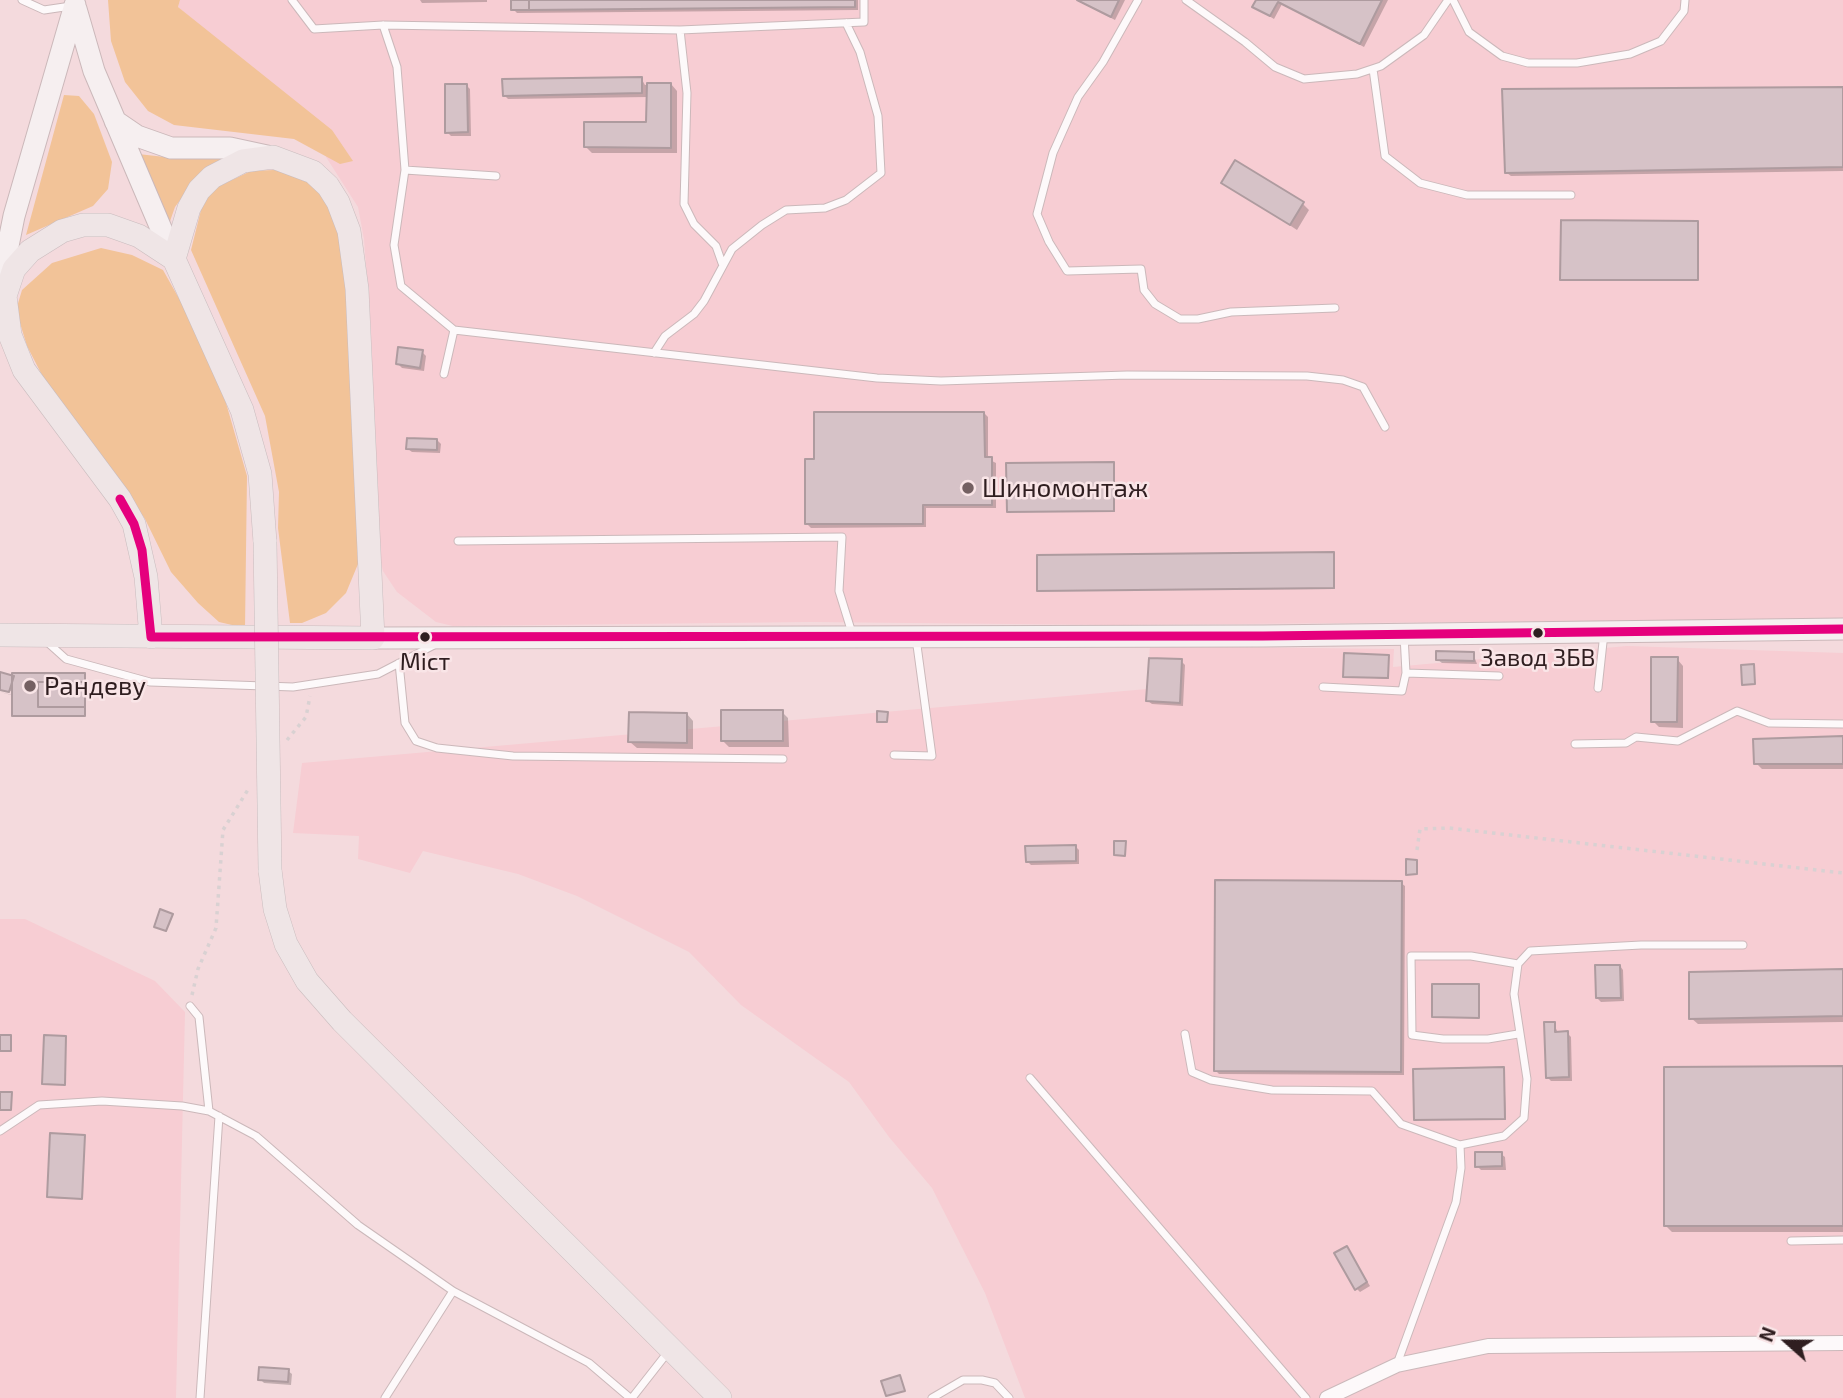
<!DOCTYPE html>
<html>
<head>
<meta charset="utf-8">
<style>
	body { margin:0 }
	#map { position:relative; width:1843px; height:1398px; overflow:hidden; background:#f4dadd; font-family:"Exo 2",sans-serif }
	canvas { display:block }
	.north { position:absolute; left:1752px; top:1307px; width:70px; height:70px; -webkit-text-stroke:5px #f9e5e7; paint-order:stroke; rotate:291deg; font-size:19px; font-weight:700; line-height:28px; text-align:center; color:#2f1e20 }
	.north::after { content:''; display:block; margin:auto; width:24px; height:32px; background:#2f1e20; clip-path:polygon(50% 0,100% 100%,50% 72%,0 100%) }
</style>
</head>
<body>
<div id="map">
<canvas width="1843" height="1398"></canvas>
<div class="north">N</div>
</div>
<script>
const context = document.querySelector('canvas').getContext('2d');
context.lineJoin = 'round';
function fill(path, color) { context.fillStyle = color; context.fill(path, 'evenodd'); }
const poly = rows => new Path2D(rows.map(r => 'M' + r).join(''));
function strokePath(path, color, width, dash) { context.strokeStyle = color; context.lineWidth = width; context.lineCap = dash ? 'butt' : 'round'; context.setLineDash(dash || []); context.stroke(path); }
function write(font, color, halo, rows, align = 'center') {
  context.font = font + ' "Exo 2",sans-serif'; context.lineWidth = 5; context.setLineDash([]); context.textBaseline = 'middle'; context.strokeStyle = halo; context.fillStyle = color; for (const [text, x, y, turn = 0] of rows) {
    context.save(); context.translate(x, y); context.rotate((+turn || 0) * Math.PI / 180); context.textAlign = isNaN(turn) ? turn : align; if (halo) context.strokeText(text, 0, 0); context.fillText(text, 0, 0); context.restore();
  }
}
fill(poly([
	[180,0,1843,0,1843,619,1111,625,811,622,453,626,436,622,397,592,383,571,376,543,371,331,364,239,358,207,326,157,316,131,178,7],
	[1150,646,1394,649,1393,667,1627,646,1843,653,1843,1398,1025,1398,985,1293,932,1188,889,1137,849,1082,741,1005,689,952,577,896,518,874,423,851,410,873,358,859,359,836,293,833,302,763,1147,689],
	[0,919,25,919,155,981,185,1012,176,1398,0,1398]
]), '#f7cdd3');
fill(poly([
	[108,0,180,0,178,7,332,130,353,161,340,164,294,139,174,125,148,111,125,82,111,41],
	[64,95,79,96,94,114,112,162,108,189,93,206,26,235],
	[138,154,165,157,231,155,197,177,175,207,169,224],
	[274,170,301,172,328,194,353,286,358,564,346,593,326,613,302,623,290,623,278,528,279,492,265,416,191,250,203,202,217,187,251,171],
	[101,248,132,255,163,270,195,327,222,389,247,476,245,628,219,622,198,603,171,572,145,519,43,377,27,346,16,310,22,290,52,263]
]), '#f2c398');
fill(poly([
	[420,0,487,0,487,2,422,3],
	[513,0,858,0,858,10,517,13,513,9],
	[1076,0,1125,0,1115,20],
	[1258,0,1388,0,1364,47,1282,4,1274,19,1254,7],
	[641,78,645,85,671,84,677,91,677,153,592,153,586,147,648,123,648,97,508,99,504,95],
	[467,86,470,89,471,136,451,136,447,132],
	[1843,89,1843,171,1511,176,1507,173],
	[1224,182,1303,204,1309,210,1297,230],
	[1697,222,1698,281,1562,279],
	[422,352,426,356,424,371,402,368,398,364],
	[984,413,988,417,988,459,996,463,996,508,926,508,926,527,811,528,807,524,816,460],
	[437,440,441,444,440,453,412,452,408,449],
	[1113,464,1115,512,1008,511],
	[1333,554,1335,589,1039,590],
	[1473,653,1477,664,1442,663,1438,660],
	[1388,656,1389,679,1345,676],
	[1677,659,1683,666,1683,728,1659,727,1653,721],
	[1181,661,1185,665,1183,706,1152,704,1148,701],
	[0,674,13,677,84,675,86,716,15,717,15,696,0,692,17,696,18,693,0,688],
	[782,712,788,718,789,747,729,747,723,741],
	[687,714,693,721,693,749,637,748,630,742],
	[1843,738,1843,769,1762,769,1756,763],
	[1075,846,1079,850,1079,864,1031,865,1027,861],
	[1401,883,1405,886,1404,1075,1219,1074,1215,1070],
	[1620,966,1623,970,1624,1001,1601,1002,1597,998],
	[1843,971,1843,1022,1698,1024,1691,1018],
	[1479,986,1480,1018,1434,1017],
	[1554,1024,1558,1033,1567,1033,1571,1037,1572,1081,1551,1081,1547,1077],
	[66,1038,66,1085,46,1085,44,1083],
	[1843,1068,1843,1232,1672,1232,1666,1226],
	[1504,1069,1506,1120,1415,1120],
	[84,1136,83,1199,50,1198,49,1196],
	[1501,1154,1505,1157,1506,1170,1481,1170,1477,1166],
	[1347,1248,1370,1286,1360,1292,1356,1288],
	[288,1371,292,1374,291,1385,264,1383,260,1379]
]), '#0003');
const building = poly([
	[511,0,529,0,529,10,511,10,511,0],
	[529,0,855,0,855,7,529,10,529,0],
	[1077,0,1119,0,1111,17,1077,0],
	[1256,0,1382,0,1360,44,1278,2,1270,16,1252,7,1256,0],
	[642,77,642,93,503,96,502,79,642,77],
	[647,83,671,83,671,148,584,147,584,122,646,122,647,83],
	[445,84,467,84,468,132,445,133,445,84],
	[1843,87,1843,167,1505,173,1502,89,1843,87],
	[1235,160,1304,202,1290,225,1221,183,1235,160],
	[1561,220,1698,221,1698,280,1560,280,1561,220],
	[398,347,423,350,420,368,396,364,398,347],
	[814,412,984,412,985,457,992,457,992,505,923,505,923,524,805,524,805,459,814,459,814,412],
	[407,438,437,439,437,450,406,449,407,438],
	[1114,462,1114,511,1007,512,1006,463,1114,462],
	[1334,552,1334,588,1037,591,1037,555,1334,552],
	[1436,651,1474,652,1474,661,1436,660,1436,651],
	[1344,653,1389,655,1388,678,1343,677,1344,653],
	[1651,657,1678,657,1677,722,1651,722,1651,657],
	[1149,658,1182,659,1180,703,1146,701,1149,658],
	[1754,664,1755,684,1742,685,1741,665,1754,664],
	[0,672,14,676,9,692,0,690,0,672],
	[12,673,85,673,85,682,38,682,38,707,85,707,85,716,12,716,12,673],
	[38,682,85,682,85,707,38,707,38,682],
	[721,710,783,710,783,741,721,741,721,710],
	[877,711,888,712,887,722,877,722,877,711],
	[629,712,687,713,687,743,628,742,629,712],
	[1843,736,1843,764,1754,764,1753,739,1843,736],
	[1114,841,1126,841,1125,856,1114,855,1114,841],
	[1076,845,1076,861,1026,862,1025,846,1076,845],
	[1406,859,1417,860,1417,874,1406,875,1406,859],
	[1215,880,1402,881,1401,1072,1214,1071,1215,880],
	[160,909,173,914,166,931,154,927,160,909],
	[1595,965,1620,965,1621,998,1596,998,1595,965],
	[1843,969,1843,1016,1689,1019,1689,972,1843,969],
	[1432,984,1479,984,1479,1018,1432,1017,1432,984],
	[1544,1022,1555,1022,1555,1032,1568,1031,1569,1077,1546,1078,1544,1022],
	[0,1035,11,1035,11,1051,0,1051,0,1035],
	[44,1035,66,1036,65,1085,42,1084,44,1035],
	[1843,1066,1843,1226,1664,1226,1664,1067,1843,1066],
	[1504,1067,1505,1119,1414,1120,1413,1069,1504,1067],
	[0,1092,12,1092,11,1110,0,1110,0,1092],
	[50,1133,85,1135,82,1199,47,1197,50,1133],
	[1475,1152,1502,1152,1502,1166,1475,1167,1475,1152],
	[1347,1246,1367,1282,1355,1290,1334,1253,1347,1246],
	[259,1367,289,1369,288,1382,258,1380,259,1367],
	[900,1375,905,1391,886,1396,881,1381,900,1375]
]);
fill(building, '#d6c2c7');
strokePath(building, '#ae9b9f', 2);
const service = poly([
	[22,0,44,10,71,6],
	[292,0,314,29,383,25,680,30,864,22,864,0],
	[1138,0,1103,62,1078,97,1053,153,1037,214,1049,242,1067,271,1141,269,1144,290,1155,304,1180,319,1198,319,1231,312,1335,308],
	[1186,0,1245,42,1275,67,1304,79,1357,74,1381,66,1424,35,1448,0],
	[1453,0,1469,32,1502,56,1528,63,1577,63,1630,54,1661,41,1684,11,1685,0],
	[383,25,397,67,405,170,394,245,401,286,454,330,877,378,941,381,1127,375,1307,376,1343,380,1363,387,1385,427],
	[680,30,687,93,684,204,694,224,716,246,722,263],
	[1373,69,1385,156,1420,183,1467,195,1571,195],
	[405,170,496,176],
	[654,353,665,336,694,314,704,301,732,249,762,225,786,210,825,208,846,200,881,173,878,116,860,52,846,23],
	[444,374,454,330],
	[458,541,842,537,839,591,852,633],
	[46,641,66,659,150,682,293,687,378,674,436,644],
	[399,663,405,723,416,741,437,748,513,756,783,759],
	[1406,673,1499,676],
	[1323,687,1402,691,1406,673,1404,635],
	[1598,688,1604,633],
	[1575,744,1626,743,1636,737,1678,741,1737,711,1769,723,1843,724],
	[894,755,932,756,916,638],
	[190,1006,199,1017,209,1111],
	[1185,1034,1192,1072,1211,1080,1272,1090,1372,1091,1401,1124,1460,1145],
	[1518,1034,1488,1039,1443,1039,1412,1035,1411,956,1471,956,1518,964],
	[1030,1078,1306,1398],
	[0,1131,39,1105,102,1101,182,1106,209,1111,256,1136,358,1225,453,1291,589,1363,630,1398],
	[1791,1241,1843,1240],
	[1397,1364,1456,1202,1461,1168,1460,1145,1504,1136,1524,1118,1527,1079,1514,994,1518,964,1530,951,1641,945,1743,945],
	[200,1398,219,1116],
	[385,1398,453,1291],
	[632,1398,668,1352],
	[932,1398,963,1380,982,1380,995,1383,1009,1398]
]);
const minor = poly([
	[1327,1398,1397,1365,1488,1346,1843,1343]
]);
const secondary = poly([
	[76,9,94,71,174,259],
	[115,121,137,136,171,148,230,148,267,156],
	[5,291,5,261,14,216,75,5],
	[373,638,1263,636,1843,629]
]);
const primary = poly([
	[0,635,373,638,357,289,349,231,338,202,328,186,313,172,273,157,243,161,212,177,199,190,189,208,174,259],
	[151,637,146,577,134,524,120,499,24,370,10,335,5,296,14,269,30,251,62,231,83,225,108,225,139,236,174,259,242,410,260,474,265,542],
	[270,870,275,909,286,944,307,981,342,1021,720,1398]
]);
strokePath(service, '#cbb8ba', 9);
strokePath(minor, '#cbb8ba', 16);
strokePath(secondary, '#cbb8ba', 23);
strokePath(primary, '#c9bcbe', 24);
strokePath(poly([
	[287,740,306,717,310,696],
	[1417,850,1420,829,1449,828,1843,873],
	[192,995,198,969,216,928,223,830,249,788]
]), '#d9d1d2', 3.5, [3.5, 5]);
strokePath(service, '#fdf9fa', 7);
strokePath(minor, '#fdf9fa', 14);
strokePath(secondary, '#f6eff0', 21);
strokePath(primary, '#efe5e6', 23);
const primaryBridge = poly([
	[265,542,270,870]
]);
strokePath(primaryBridge, '#c9bcbe', 24, []);
strokePath(primaryBridge, '#efe5e6', 23);
strokePath(poly([
	[120,499,134,524,142,550,151,637,1263,636,1843,629]
]), '#e5007d', 9);
for (const [x, y, r, color] of [
	[968,488,7,"#746062"],
	[1538,633,6,"#2f1e20"],
	[425,637,6,"#2f1e20"],
	[30,686,7,"#746062"]
]) { const dot = new Path2D(); dot.arc(x, y, r, 0, 2 * Math.PI); context.fillStyle = color; context.fill(dot); strokePath(dot, '#f9e5e7', 2.5); }
write('24px', '#2f1e20', '#f9e5e7', [
	["Завод ЗБВ",1538,658],
	["Міст",425,662]
]);
write('26px', '#2f1e20', '#f9e5e7', [
	["Шиномонтаж",982,488],
	["Рандеву",44,686]
], 'left');
</script>
</body>
</html>
